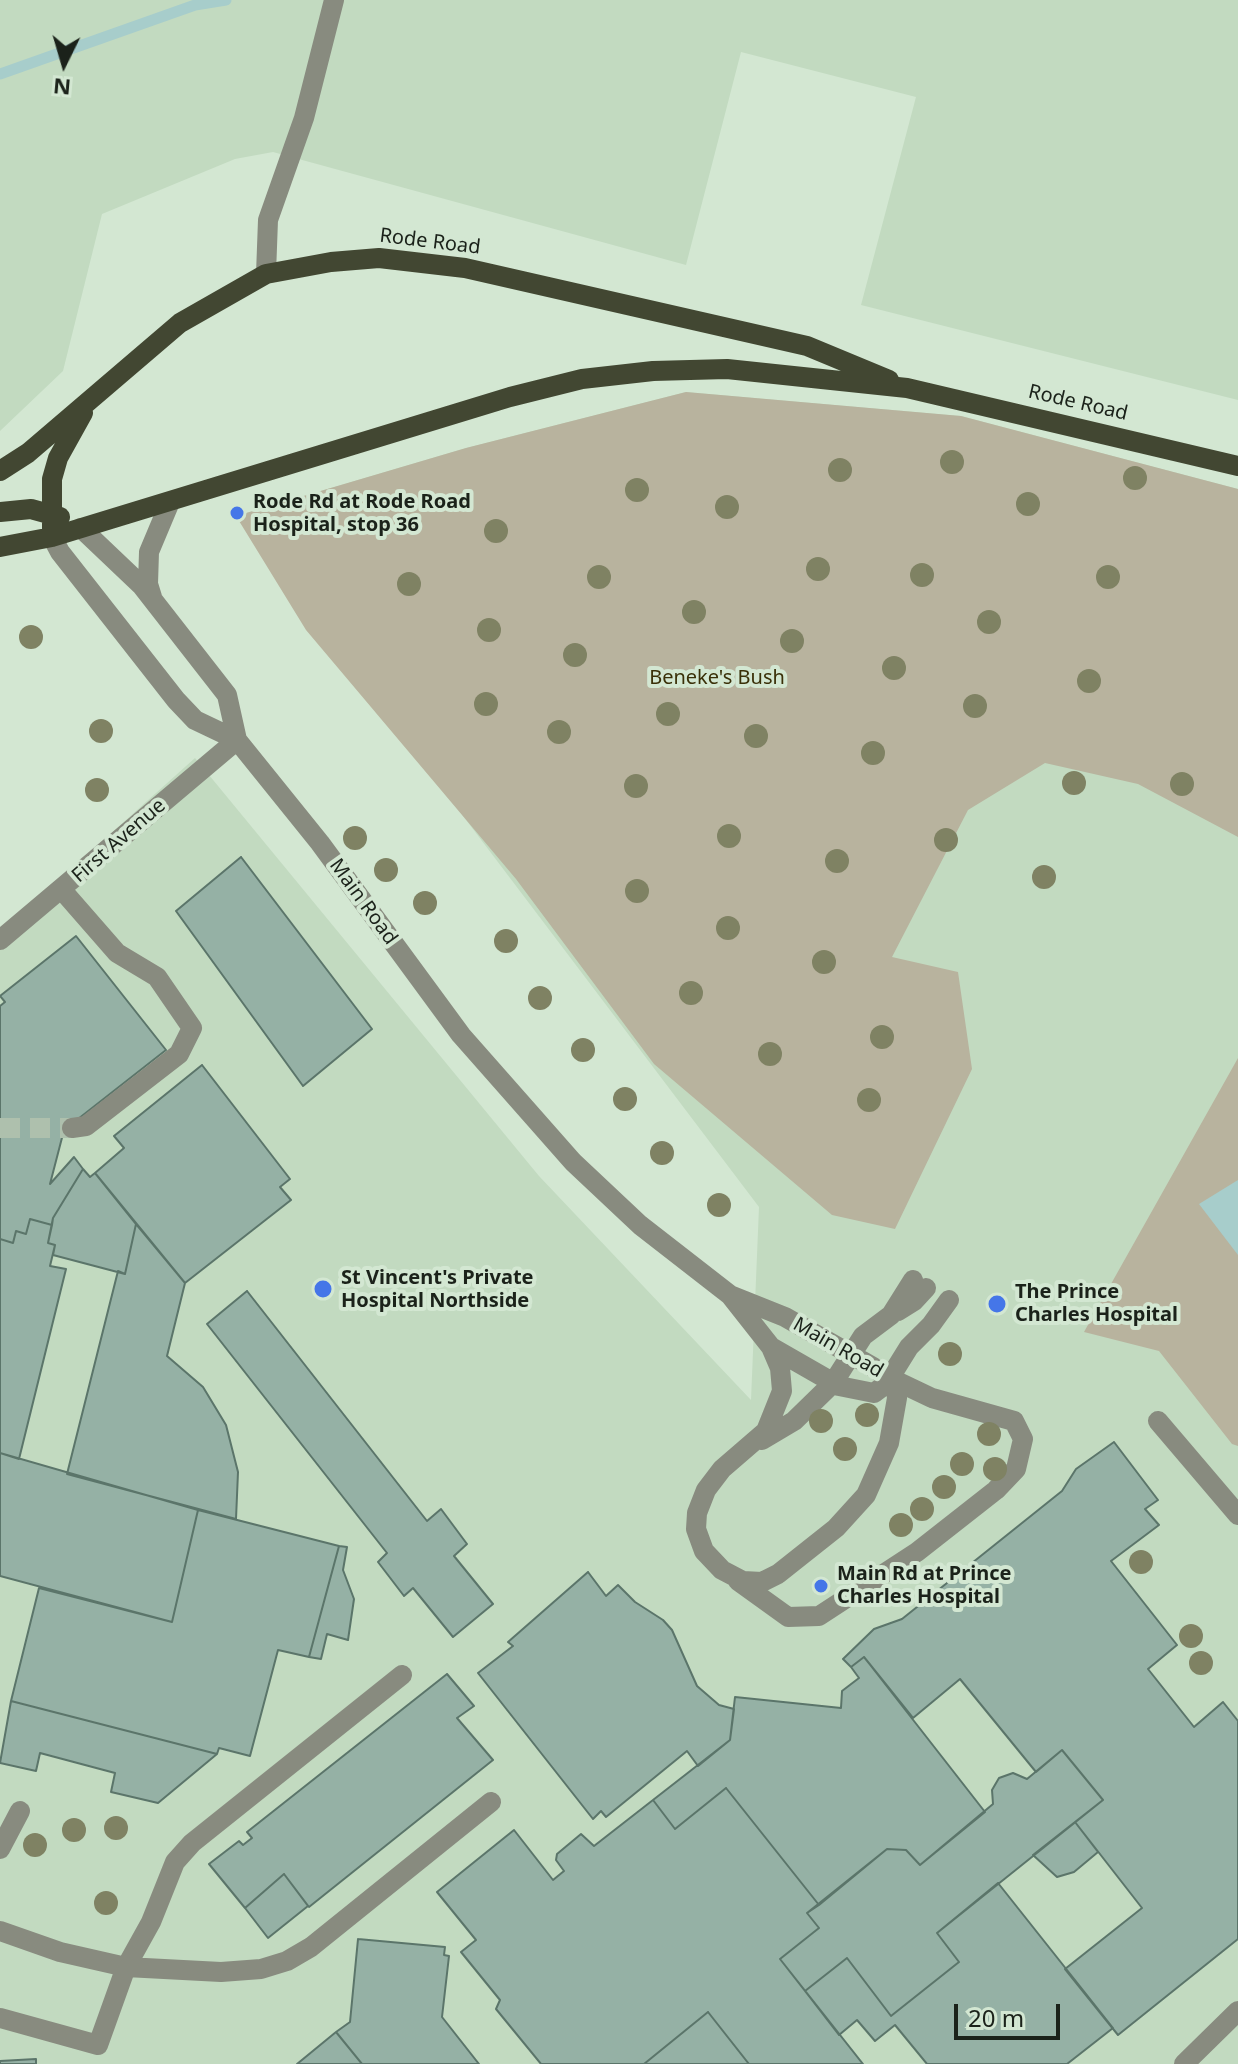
<!DOCTYPE html>
<html>
<head>
<meta charset="utf-8">
<style>
	body { margin:0 }
	#map { position:relative; width:1238px; height:2064px; overflow:hidden; background:#d3e7d2; font-family:"Noto Sans",sans-serif }
	canvas { display:block }
	.north { position:absolute; left:24px; top:24px; width:80px; height:80px; -webkit-text-stroke:6px #d3e7d2; paint-order:stroke; rotate:185deg; font-size:22px; font-weight:700; line-height:32px; text-align:center; color:#1b221a }
	.north::after { content:''; display:block; margin:auto; width:28px; height:36px; background:#1b221a; clip-path:polygon(50% 0,100% 100%,50% 72%,0 100%) }
	.scale { position:absolute; left:954px; top:2004px; width:106px; height:36px; box-sizing:border-box; border:4px solid #1b221a; border-top:0; padding-left:10px; font-size:24px; line-height:28px; white-space:nowrap; color:#1b221a; -webkit-text-stroke:6px #d3e7d2; paint-order:stroke }
</style>
</head>
<body>
<div id="map">
<canvas width="1238" height="2064"></canvas>
<div class="north">N</div>
<div class="scale">20 m</div>
</div>
<script>
const context = document.querySelector('canvas').getContext('2d');
context.lineJoin = 'round';
function fill(path, color) { context.fillStyle = color; context.fill(path, 'evenodd'); }
const poly = rows => new Path2D(rows.map(r => 'M' + r).join(''));
function strokePath(path, color, width, dash) { context.strokeStyle = color; context.lineWidth = width; context.lineCap = dash ? 'butt' : 'round'; context.setLineDash(dash || []); context.stroke(path); }
function write(font, color, halo, rows, align = 'center') {
  context.font = font + ' "Noto Sans",sans-serif'; context.lineWidth = 8; context.setLineDash([]); context.textBaseline = 'middle'; context.strokeStyle = halo; context.fillStyle = color; for (const [text, x, y, turn = 0] of rows) {
    context.save(); context.translate(x, y); context.rotate((+turn || 0) * Math.PI / 180); context.textAlign = isNaN(turn) ? turn : align; if (halo) context.strokeText(text, 0, 0); context.fillText(text, 0, 0); context.restore();
  }
}
fill(poly([
	[0,0,1238,0,1238,400,861,305,916,97,741,52,686,265,273,152,235,159,102,214,63,371,0,431],
	[686,392,961,416,1238,489,1238,2064,0,2064,0,933,195,758,539,1176,751,1400,759,1207,236,516,466,448]
]), '#c2dac0');
fill(poly([
	[686,392,961,416,1238,489,1238,837,1138,784,1045,763,968,810,892,957,958,972,972,1069,895,1229,832,1215,654,1064,516,879,306,630,236,516,466,448],
	[1238,1058,1238,1446,1232,1444,1159,1351,1084,1332]
]), '#b8b39e');
fill(poly([
	[1238,1180,1238,1255,1199,1204]
]), '#a7cdcb');
strokePath(poly([
	[0,74,195,5,226,0]
]), '#a7cdcb', 11);
const building = poly([
	[241,857,372,1029,303,1086,176,911,241,857],
	[76,936,166,1050,64,1130,50,1184,74,1157,83,1169,53,1218,52,1225,30,1219,26,1234,16,1231,13,1243,0,1239,0,1006,5,1002,0,996,76,936],
	[202,1065,290,1179,280,1187,291,1200,185,1283,95,1173,124,1148,114,1136,202,1065],
	[83,1169,90,1177,95,1173,136,1224,125,1274,53,1255,55,1245,48,1243,53,1218,83,1169],
	[30,1219,52,1225,48,1243,55,1245,50,1266,66,1269,19,1459,0,1453,0,1239,13,1243,16,1231,26,1234,30,1219],
	[136,1224,185,1283,167,1356,203,1387,226,1425,238,1472,236,1519,67,1474,118,1271,125,1274,136,1224],
	[247,1291,427,1521,441,1509,467,1544,454,1556,493,1604,453,1637,413,1588,404,1596,378,1562,387,1553,207,1324,247,1291],
	[1114,1442,1158,1500,1145,1509,1159,1525,1111,1561,1177,1645,1148,1669,1194,1727,1223,1702,1238,1721,1238,1939,1118,2035,1065,1969,1142,1908,1075,1822,1103,1800,1062,1750,1036,1772,960,1679,913,1718,864,1657,851,1667,843,1659,874,1629,902,1619,1062,1491,1076,1469,1114,1442],
	[0,1453,198,1510,172,1622,0,1576,0,1453],
	[198,1510,339,1546,309,1657,278,1650,250,1756,219,1748,217,1754,11,1701,39,1588,172,1622,198,1510],
	[339,1546,347,1547,343,1570,354,1599,348,1640,327,1634,321,1659,309,1657,339,1546],
	[588,1572,606,1596,618,1585,635,1602,663,1620,672,1630,697,1686,719,1705,734,1709,730,1740,698,1766,687,1751,606,1817,601,1811,593,1819,478,1673,513,1646,508,1642,588,1572],
	[864,1657,985,1812,920,1865,906,1850,887,1849,819,1905,726,1788,675,1829,653,1800,730,1740,735,1697,841,1708,842,1691,859,1678,851,1667,864,1657],
	[447,1674,474,1706,457,1718,493,1760,309,1907,284,1874,245,1908,209,1864,239,1841,243,1845,252,1838,247,1832,447,1674],
	[11,1701,217,1754,158,1803,111,1792,115,1773,40,1753,36,1771,0,1763,11,1701],
	[1062,1750,1103,1800,937,1933,959,1962,891,2016,847,1958,805,1991,780,1959,819,1928,807,1913,887,1849,906,1850,920,1865,993,1804,992,1790,999,1778,1013,1773,1027,1779,1062,1750],
	[726,1788,819,1905,807,1913,819,1928,780,1959,863,2064,749,2064,708,2012,644,2064,541,2064,496,2009,500,2000,461,1952,476,1940,437,1892,514,1830,553,1880,564,1871,556,1860,557,1854,581,1834,594,1846,653,1800,675,1829,726,1788],
	[1075,1822,1098,1852,1074,1872,1057,1877,1033,1855,1075,1822],
	[284,1874,308,1906,268,1938,245,1908,284,1874],
	[998,1883,1113,2028,1067,2064,927,2064,895,2025,875,2041,857,2020,839,2035,805,1991,847,1958,891,2016,959,1962,937,1933,998,1883],
	[358,1939,445,1947,444,1955,449,1956,442,2017,479,2064,362,2064,336,2032,350,2022,358,1939],
	[708,2012,749,2064,644,2064,708,2012],
	[336,2032,362,2064,297,2064,336,2032],
	[36,2059,36,2064,0,2064,0,2061,36,2059]
]);
fill(building, '#95b1a5');
strokePath(building, '#5b756a', 2);
strokePath(poly([
	[0,1128,72,1128]
]), '#aec0ad', 20, [20, 10]);
strokePath(poly([
	[266,274,268,220,304,118,334,0],
	[81,528,142,586,227,695,237,740],
	[52,537,60,552,176,700,195,720,237,740,320,843,461,1035,573,1162,640,1225,730,1295,785,1317,873,1367,895,1383,897,1398,889,1443,866,1495,836,1528,778,1574,762,1582,743,1581,722,1570,704,1551,696,1529,697,1513,706,1490,722,1469,766,1431,782,1391,780,1368,771,1347,730,1295],
	[152,597,148,584,149,552,170,502],
	[62,890,117,953,157,977,192,1028,179,1054,86,1126,72,1128],
	[0,940,237,740],
	[898,1311,914,1301,926,1288],
	[771,1347,839,1386,874,1393,886,1384,909,1347,931,1325,949,1300],
	[1158,1421,1238,1515],
	[762,1440,794,1421,833,1383,863,1336,891,1315,913,1280],
	[738,1581,788,1617,819,1616,917,1552,996,1490,1016,1469,1023,1439,1014,1421,932,1398,890,1378],
	[0,1849,20,1811],
	[0,1931,60,1952,126,1967,221,1972,261,1969,287,1961,311,1947,491,1802],
	[0,2018,98,2045,126,1967,151,1922,175,1862,192,1843,402,1675],
	[1184,2064,1238,2011]
]), '#888b7f', 20);
strokePath(poly([
	[0,471,28,453,180,323,266,274,331,262,379,258,465,268,807,346,889,380],
	[0,512,31,509,60,517],
	[52,537,52,479,58,458,83,413],
	[0,547,52,537,510,397,582,379,653,371,727,369,907,388,1238,466]
]), '#424732', 20);
context.fillStyle = '#7f8263';
for (const [x, y] of [
	[952,462],
	[840,470],
	[1135,478],
	[637,490],
	[1028,504],
	[727,507],
	[496,531],
	[818,569],
	[922,575],
	[599,577],
	[1108,577],
	[409,584],
	[694,612],
	[989,622],
	[489,630],
	[31,637],
	[792,641],
	[575,655],
	[894,668],
	[1089,681],
	[486,704],
	[975,706],
	[668,714],
	[101,731],
	[559,732],
	[756,736],
	[873,753],
	[1074,783],
	[1182,784],
	[636,786],
	[97,790],
	[729,836],
	[355,838],
	[946,840],
	[837,861],
	[386,870],
	[1044,877],
	[637,891],
	[425,903],
	[728,928],
	[506,941],
	[824,962],
	[691,993],
	[540,998],
	[882,1037],
	[583,1050],
	[770,1054],
	[625,1099],
	[869,1100],
	[662,1153],
	[719,1205],
	[950,1354],
	[867,1415],
	[821,1421],
	[989,1434],
	[845,1449],
	[962,1464],
	[995,1469],
	[944,1487],
	[922,1509],
	[901,1525],
	[1141,1562],
	[1191,1636],
	[1201,1663],
	[116,1828],
	[74,1830],
	[35,1845],
	[106,1903]
]) { context.beginPath(); context.arc(x, y, 12, 0, 2 * Math.PI); context.fill(); }
for (const [x, y, r, color] of [
	[237,513,8,"#4576e8"],
	[323,1289,10,"#4576e8"],
	[997,1304,10,"#4576e8"],
	[821,1586,8,"#4576e8"]
]) { const dot = new Path2D(); dot.arc(x, y, r, 0, 2 * Math.PI); context.fillStyle = color; context.fill(dot); strokePath(dot, '#d3e7d2', 3); }
write('20px', '#1b221a', '#d3e7d2', [
	["Rode Road",430,242,7],
	["Rode Road",1078,403,13],
	["First Avenue",119,841,-41],
	["Main Road",363,902,54],
	["Main Road",838,1348,30]
]);
write('bold 20px', '#1b221a', '#d3e7d2', [
	["Rode Rd at Rode Road",253,502],
	["Hospital, stop 36",253,525],
	["St Vincent's Private",341,1278],
	["Hospital Northside",341,1301],
	["The Prince",1015,1292],
	["Charles Hospital",1015,1315],
	["Main Rd at Prince",837,1574],
	["Charles Hospital",837,1597]
], 'left');
write('20px', '#3a3008', '#d3e7d2', [
	["Beneke's Bush",717,678]
]);
</script>
</body>
</html>
